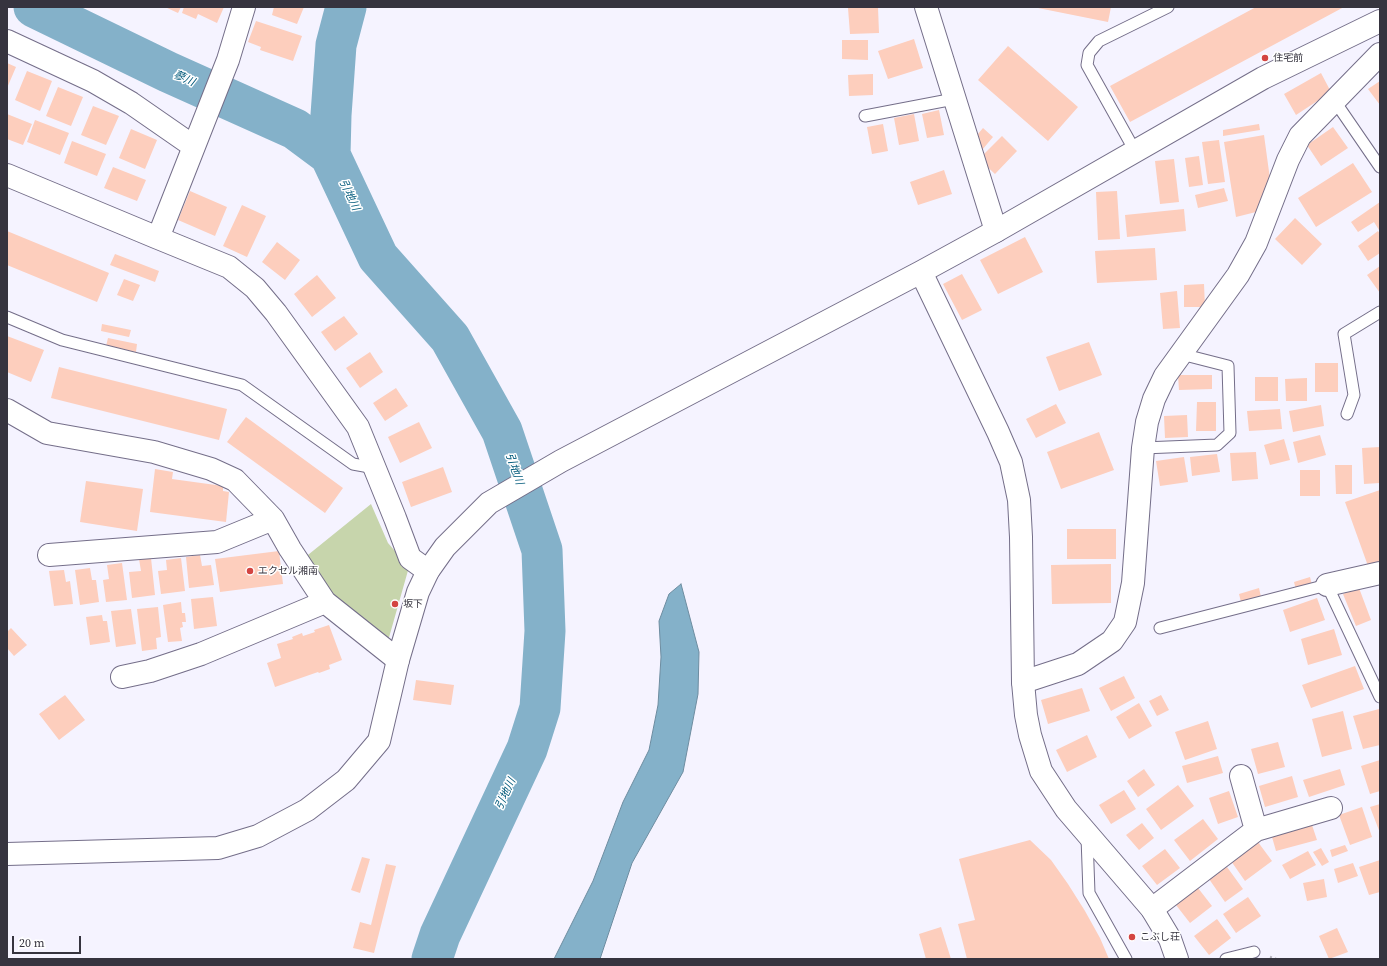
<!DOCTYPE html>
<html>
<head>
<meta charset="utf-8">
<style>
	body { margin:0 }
	#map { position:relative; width:1387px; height:966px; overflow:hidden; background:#f5f3ff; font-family:"Source Serif 4",serif }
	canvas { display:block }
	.frame { position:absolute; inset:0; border:8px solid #36343f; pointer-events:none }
	.scale { position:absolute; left:12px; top:936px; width:69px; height:18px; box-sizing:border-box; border:2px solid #36343f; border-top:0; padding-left:5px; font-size:12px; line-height:14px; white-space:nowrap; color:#36343f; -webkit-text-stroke:3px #fff; paint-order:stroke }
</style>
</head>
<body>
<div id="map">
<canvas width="1387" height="966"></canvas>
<div class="frame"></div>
<div class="scale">20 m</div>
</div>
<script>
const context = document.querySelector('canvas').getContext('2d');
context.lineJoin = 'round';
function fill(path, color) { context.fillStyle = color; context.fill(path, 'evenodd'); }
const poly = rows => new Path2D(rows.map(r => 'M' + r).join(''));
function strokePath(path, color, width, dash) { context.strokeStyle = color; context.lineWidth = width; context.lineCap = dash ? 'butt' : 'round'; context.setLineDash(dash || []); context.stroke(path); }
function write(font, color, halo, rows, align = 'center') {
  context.font = font + ' "Source Serif 4","Noto Sans JP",serif'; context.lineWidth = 3; context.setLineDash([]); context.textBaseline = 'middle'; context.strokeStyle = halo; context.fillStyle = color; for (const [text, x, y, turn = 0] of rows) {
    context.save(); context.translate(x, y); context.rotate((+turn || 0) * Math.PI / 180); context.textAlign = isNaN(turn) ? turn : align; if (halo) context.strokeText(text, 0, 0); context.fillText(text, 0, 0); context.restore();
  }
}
fill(poly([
	[371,504,388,543,409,567,388,641,326,598,298,563]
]), '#c7d5ac');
const water = poly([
	[681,584,699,652,698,694,683,772,632,863,600,959,554,959,593,881,623,802,649,750,658,705,661,657,659,621,669,594,681,584]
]);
fill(water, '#84b1c9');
strokePath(water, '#6d8ca0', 1);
strokePath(poly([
	[34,7,168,72,295,129,330,155],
	[346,7,336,45,331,115,330,155,378,257,450,338,502,431,542,550,545,631,540,708,527,749,440,935,432,959]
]), '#84b1c9', 41);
fill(poly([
	[165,7,181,7,178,13],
	[184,7,224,7,217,23,198,14,196,19,182,13],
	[274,7,304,7,297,24,272,15],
	[878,7,879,33,850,34,848,8],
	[1033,7,1111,7,1108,22],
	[1256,7,1344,7,1130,122,1110,86],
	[256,21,302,36,293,61,260,50,261,47,248,42],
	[914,39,923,68,888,79,878,51],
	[842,40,868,40,868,60,842,59],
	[1008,46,1078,107,1048,141,978,80],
	[7,63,16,67,7,88],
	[27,71,52,81,40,111,15,100],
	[1321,73,1331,92,1296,115,1284,94],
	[873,74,873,95,849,96,848,75],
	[1380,81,1380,105,1368,89],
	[58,87,83,97,71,126,46,116],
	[93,106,119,116,106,145,81,135],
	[939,110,944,135,927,138,922,114],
	[7,114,32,124,23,145,7,139],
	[914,114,919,141,899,145,894,118],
	[35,120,69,133,60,155,27,142],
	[883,124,888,151,872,154,867,127],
	[1259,124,1260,130,1223,136,1223,130],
	[1333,127,1348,148,1321,166,1307,145],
	[983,128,993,137,982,150,972,141],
	[131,129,157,140,145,169,119,158],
	[1264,135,1270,179,1256,212,1236,217,1224,142],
	[1002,136,1017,151,995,174,979,159],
	[1219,140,1225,182,1208,184,1202,142],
	[72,141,106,154,97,176,64,163],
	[1199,156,1203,185,1189,187,1185,158],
	[1174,159,1179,202,1160,204,1155,161],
	[1353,163,1372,192,1316,227,1298,198],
	[113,167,146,180,137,201,104,188],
	[944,170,952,194,918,205,910,182],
	[1224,188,1228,201,1198,208,1195,195],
	[190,191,227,207,215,236,178,220],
	[1117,191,1120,239,1098,240,1096,192],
	[1380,202,1380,229,1379,230,1374,222,1358,232,1351,222],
	[242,205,266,216,247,257,223,246],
	[1184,209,1186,231,1127,237,1125,215],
	[1295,218,1322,244,1302,265,1275,239],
	[7,231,109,273,97,302,7,265],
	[1378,231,1380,234,1380,253,1368,261,1358,246],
	[1025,237,1043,272,998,294,980,260],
	[277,242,300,260,285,280,262,262],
	[1155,248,1157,280,1097,283,1095,251],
	[115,254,159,271,155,282,110,265],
	[1380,266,1380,293,1367,275],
	[962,274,982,310,962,320,943,284],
	[317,275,336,298,312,317,294,294],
	[124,279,140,285,133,301,117,295],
	[1204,284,1205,307,1184,307,1184,285],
	[1177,291,1180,328,1163,329,1160,293],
	[344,316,358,334,335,351,321,332],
	[102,324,131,330,129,337,101,331],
	[7,336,44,350,31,382,7,372],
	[108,338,137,344,136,352,106,346],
	[1089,342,1102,375,1059,391,1046,357],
	[370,352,383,372,360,388,346,368],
	[1315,363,1338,363,1338,392,1315,392],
	[59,367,227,409,219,440,51,398],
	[1178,375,1212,375,1212,389,1179,390],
	[1255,377,1278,377,1278,401,1255,401],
	[1307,378,1307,401,1286,401,1285,379],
	[396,388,408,406,385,421,373,403],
	[1197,402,1216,402,1216,431,1196,431],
	[1056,404,1066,423,1036,438,1026,419],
	[1321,405,1324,426,1293,432,1289,411],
	[1280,409,1282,429,1249,431,1247,411],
	[1187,415,1188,437,1165,438,1164,416],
	[246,417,343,488,325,513,227,442],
	[419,422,432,448,400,463,388,437],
	[1099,432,1114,470,1061,489,1047,452],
	[1320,435,1326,455,1298,463,1293,442],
	[1284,439,1290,460,1270,465,1264,445],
	[1380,447,1380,483,1364,484,1362,448],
	[1256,452,1258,479,1232,481,1230,453],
	[1217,454,1220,472,1192,476,1190,457],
	[1184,457,1188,482,1160,486,1156,461],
	[1335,465,1352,465,1352,494,1336,494],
	[443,467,452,492,411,507,402,482],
	[155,469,173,472,172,479,223,486,223,491,229,492,226,522,150,512],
	[1300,470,1320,470,1320,496,1300,496],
	[86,481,143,489,137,531,80,522],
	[1380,490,1380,562,1368,566,1345,502],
	[1067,529,1116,529,1116,559,1067,559],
	[279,551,283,584,220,592,215,559],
	[200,555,202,566,211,565,214,585,189,588,186,557],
	[151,558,155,595,132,598,129,572,141,571,139,559],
	[181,558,185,591,161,594,158,571,167,570,166,560],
	[122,563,127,600,106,602,103,580,109,579,107,565],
	[1111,564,1111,603,1052,604,1051,565],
	[90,568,92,580,96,580,99,602,80,605,75,570],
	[64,570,66,582,70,581,73,604,54,606,49,571],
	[1310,577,1312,585,1296,590,1294,582],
	[1259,588,1261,597,1241,602,1239,594],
	[1359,588,1371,620,1356,626,1343,594],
	[213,597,217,626,194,629,191,599],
	[1317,598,1325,620,1290,632,1283,610],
	[181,602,182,613,185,613,186,622,182,622,183,627,180,628,182,641,168,642,163,605],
	[158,607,161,637,156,638,157,649,142,651,137,609],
	[131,609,136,644,116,647,111,611],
	[102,615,103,621,107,621,110,642,90,645,86,617],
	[329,625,342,660,329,665,330,669,319,673,318,672,275,687,267,663,281,658,277,644,293,639,292,637,302,633,303,636,315,632,314,630],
	[11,628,27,645,14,656,7,648,7,632],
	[1334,629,1342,655,1308,665,1301,639],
	[1355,666,1364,689,1311,708,1302,685],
	[1124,676,1135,698,1111,711,1099,688],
	[416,680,454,685,451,705,413,700],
	[1082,688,1090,711,1048,724,1041,700],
	[65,695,85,720,59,740,39,714],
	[1161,695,1169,710,1157,716,1149,701],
	[1139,703,1152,726,1129,739,1116,717],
	[1379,709,1380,745,1363,749,1353,716],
	[1343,711,1352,749,1322,757,1312,719],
	[1208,721,1217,749,1185,760,1175,732],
	[1087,735,1097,757,1067,772,1056,750],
	[1278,742,1285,767,1258,774,1251,749],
	[1218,756,1223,773,1187,783,1182,766],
	[1380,760,1380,791,1370,794,1361,766],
	[1144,769,1155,785,1138,797,1127,781],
	[1340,769,1345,785,1309,797,1303,780],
	[1292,776,1298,797,1265,807,1259,786],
	[1178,785,1194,806,1161,830,1146,809],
	[1124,790,1136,809,1111,824,1099,805],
	[1229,791,1238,817,1218,824,1209,798],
	[1380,804,1380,833,1370,807],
	[1362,807,1372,837,1350,845,1339,815],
	[1203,819,1218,839,1190,861,1174,840],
	[1142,823,1154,838,1139,850,1126,835],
	[1312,825,1317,840,1276,851,1272,837],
	[1030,840,1051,860,1068,884,1085,911,1100,938,1109,959,967,959,958,924,975,920,959,859],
	[1258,842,1272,861,1245,881,1231,861],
	[1345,845,1348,851,1332,857,1330,850],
	[1321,848,1329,862,1322,866,1313,852],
	[1165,849,1180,868,1157,885,1142,866],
	[1308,851,1316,865,1290,879,1282,865],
	[362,857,370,859,360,893,351,890],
	[1380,860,1380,892,1369,895,1359,867],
	[1353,863,1358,876,1338,883,1334,869],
	[386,864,396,866,374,953,353,948,360,922,371,925],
	[1227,867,1243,889,1225,902,1209,879],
	[1324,879,1327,897,1307,901,1303,883],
	[1198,888,1212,906,1190,923,1176,905],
	[1248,897,1261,916,1236,933,1223,914],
	[1217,919,1231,938,1209,955,1194,936],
	[941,927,951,959,926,959,919,934],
	[1337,928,1348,952,1329,959,1319,936]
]), '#fdcebd');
const service = poly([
	[1334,100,1380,167],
	[865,116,954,99],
	[1135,151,1087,65,1089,53,1099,41,1168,7],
	[7,317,62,340,242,385,353,464,375,468],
	[1347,414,1354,395,1344,334,1380,312],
	[1143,448,1217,445,1230,433,1228,366,1181,354],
	[1160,628,1327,585,1380,697],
	[1087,837,1089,893,1126,959],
	[1226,959,1254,952]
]);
const minor = poly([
	[244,7,228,60,158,238,229,267,255,288,276,313,358,427,395,518,410,558,428,571],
	[926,7,996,231],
	[7,41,93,81,131,103,193,146],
	[7,175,158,238],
	[7,410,47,433,154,452,211,469,235,480,273,519,290,549,325,602,398,660],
	[49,555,217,542,273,519],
	[1327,585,1380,573],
	[122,677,150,671,201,654,325,602],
	[1023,682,1078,664,1112,641,1125,622,1133,583,1143,448,1147,422,1154,399,1165,376,1238,275,1256,243,1288,160,1300,136,1380,54],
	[1241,776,1256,830],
	[1152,909,1256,830,1331,808]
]);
const tertiary = poly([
	[921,272,998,432,1011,462,1019,500,1021,537,1023,682,1026,715,1030,735,1041,771,1066,809,1152,909,1170,939,1177,959],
	[7,854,218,848,258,836,307,810,346,780,379,741,398,660,418,592,428,571,445,547,489,503,561,461,921,272,996,231,1263,78,1380,21]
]);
strokePath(service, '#746e89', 13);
strokePath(minor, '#746e89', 24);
strokePath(tertiary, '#746e89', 24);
strokePath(poly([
	[1270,957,1276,959]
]), '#b4b2bd', 2.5, [2, 3]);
strokePath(service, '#fff', 11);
strokePath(minor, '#fff', 22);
strokePath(tertiary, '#fff', 22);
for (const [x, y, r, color] of [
	[1265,58,4,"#d34441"],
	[250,571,4,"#d34441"],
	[395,604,4,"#d34441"],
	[1132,937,4,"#d34441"]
]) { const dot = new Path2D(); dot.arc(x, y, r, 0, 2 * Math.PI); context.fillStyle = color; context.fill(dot); strokePath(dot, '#fff', 1.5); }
write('10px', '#36343f', '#fff', [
	["住宅前",1273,58],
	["エクセル湘南",258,571],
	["坂下",403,604],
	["こぶし荘",1140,937]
], 'left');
write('italic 11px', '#025a7b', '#fff', [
	["蓼川",184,79,24],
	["引地川",349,195,65],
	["引地川",514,469,71],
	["引地川",506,794,-65]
]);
</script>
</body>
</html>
